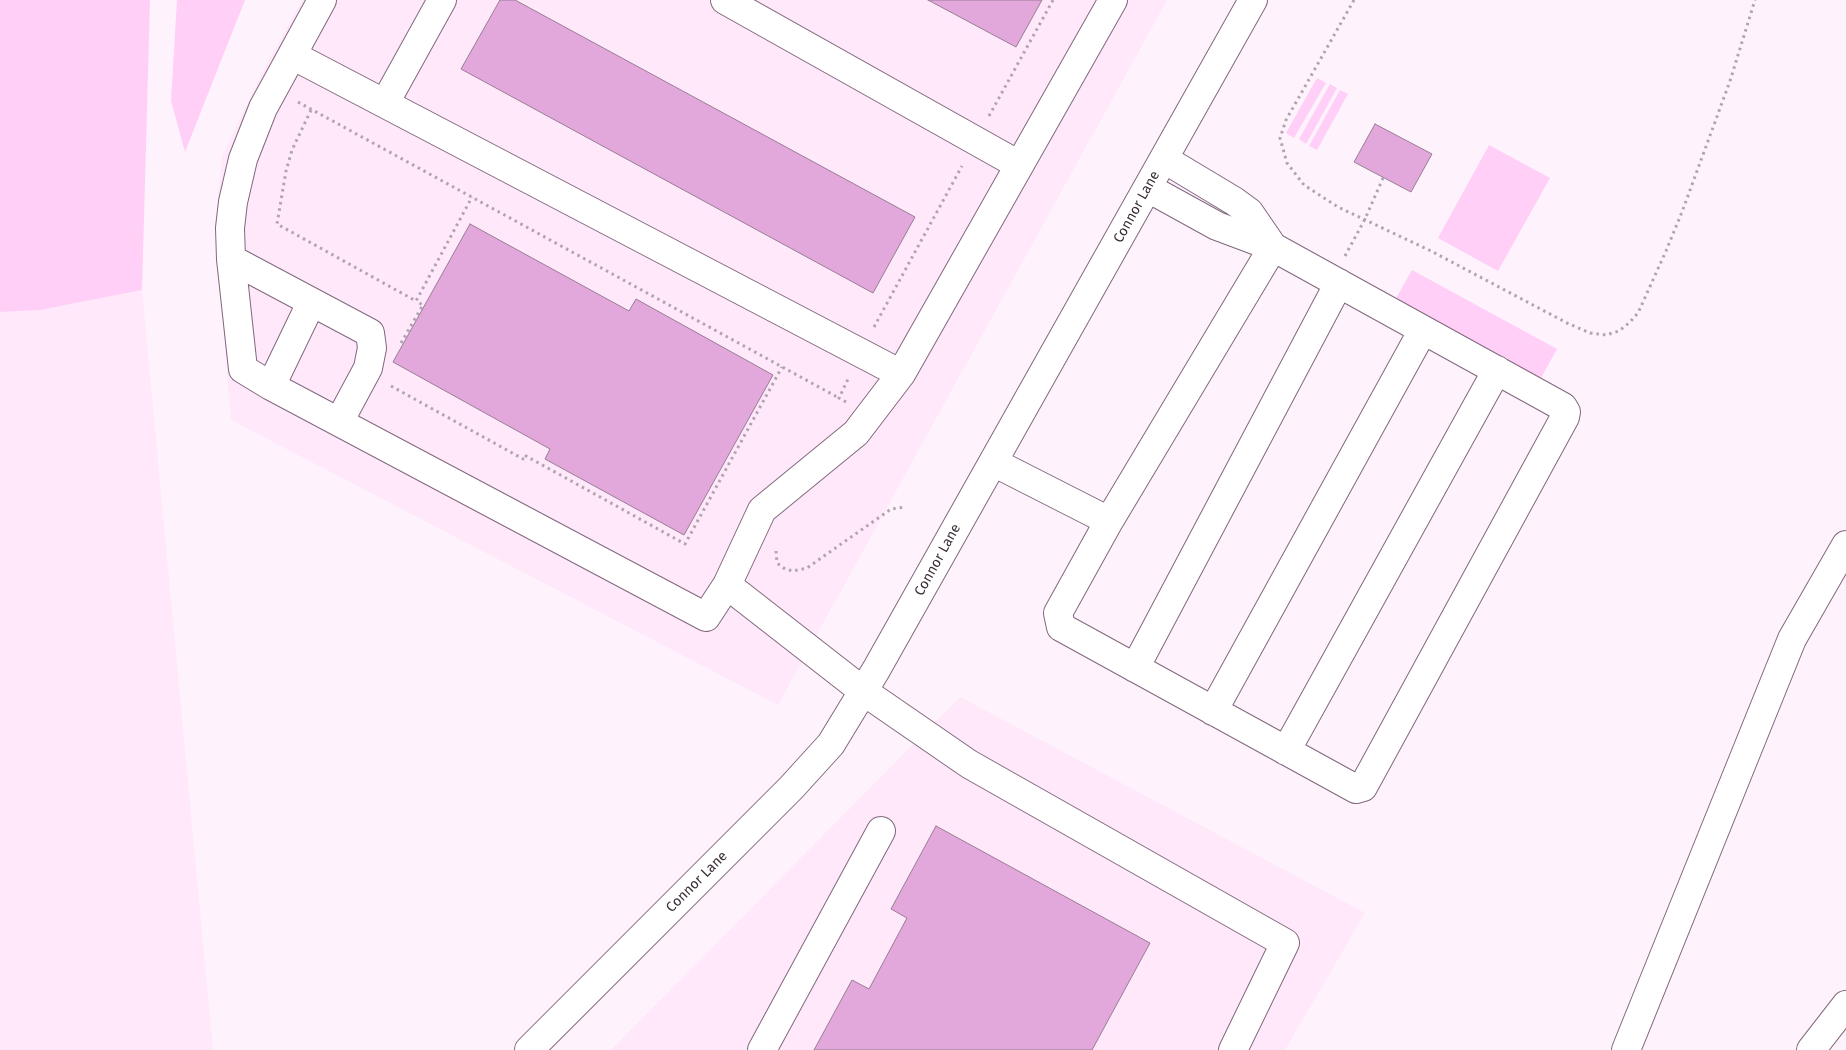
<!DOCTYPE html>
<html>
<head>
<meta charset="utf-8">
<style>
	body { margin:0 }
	canvas { display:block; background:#fef2fc }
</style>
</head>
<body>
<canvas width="1846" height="1050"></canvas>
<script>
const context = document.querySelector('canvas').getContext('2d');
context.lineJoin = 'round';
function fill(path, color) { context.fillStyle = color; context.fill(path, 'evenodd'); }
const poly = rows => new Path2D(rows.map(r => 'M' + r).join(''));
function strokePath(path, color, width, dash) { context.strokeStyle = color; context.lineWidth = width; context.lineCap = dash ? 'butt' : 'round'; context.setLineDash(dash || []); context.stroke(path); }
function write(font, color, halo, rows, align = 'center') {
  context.font = font + ' "Fira Sans",sans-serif'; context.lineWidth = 5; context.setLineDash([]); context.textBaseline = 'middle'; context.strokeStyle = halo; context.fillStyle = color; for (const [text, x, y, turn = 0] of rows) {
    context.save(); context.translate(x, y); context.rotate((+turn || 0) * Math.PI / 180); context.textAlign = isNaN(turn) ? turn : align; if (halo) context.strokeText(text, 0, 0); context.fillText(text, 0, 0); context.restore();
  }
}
fill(poly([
	[302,0,1167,0,778,705,231,420,215,226,222,157,262,73],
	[142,290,213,1050,0,1050,0,312,40,310],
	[960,697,1365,913,1285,1050,611,1050]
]), '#fee8fa');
fill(poly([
	[0,0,150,0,142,290,40,310,0,312],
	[177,0,245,0,185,152,171,101],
	[1317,78,1326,83,1294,138,1286,133],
	[1330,84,1337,88,1306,144,1299,139],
	[1340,90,1348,94,1317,150,1309,146],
	[1489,145,1550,178,1498,271,1438,238],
	[1412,270,1557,349,1536,387,1391,307]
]), '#ffcff8');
const building = poly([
	[500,0,515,0,915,217,873,293,461,69,500,0],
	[928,0,1042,0,1016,47,928,0],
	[1375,124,1432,154,1411,192,1354,162,1375,124],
	[470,224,629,311,636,299,773,375,684,535,545,459,550,449,393,362,470,224],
	[936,826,1150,943,1092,1050,814,1050,852,980,869,989,907,918,891,909,936,826]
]);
fill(building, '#e2a7db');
strokePath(building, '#997e95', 1);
const minor = poly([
	[322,0,292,55,901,374,1113,0],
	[725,0,1019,165],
	[292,55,263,108,243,159,233,202,230,228,231,259,243,369,271,386,706,617,727,585],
	[385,103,442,0],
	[1164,159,1234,201,1249,212,1273,247],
	[1148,188,1217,226,1273,247],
	[231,259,370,333,372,348,368,368,339,422],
	[901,374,856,433,762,510,727,585,863,691,969,764,1285,943,1233,1050],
	[271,386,311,303],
	[993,462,1109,521,1273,247,1563,407,1566,412,1565,417,1363,787,1356,789,1061,627,1058,613,1109,521],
	[1135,668,1339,283],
	[1213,711,1423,330],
	[1286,751,1497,370],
	[529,1050,791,788,831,744,876,670,1253,0],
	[762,1050,881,831],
	[1626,1050,1792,639,1846,545],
	[1811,1050,1846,1005]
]);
strokePath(minor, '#82687e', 30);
strokePath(poly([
	[1354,0,1286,120,1280,138,1287,163,1304,185,1338,207,1431,251,1567,323,1590,333,1606,335,1619,331,1630,322,1638,313,1666,251,1682,212,1730,81,1755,0],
	[298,102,839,398],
	[311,110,292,150,286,171,277,224,416,301,472,197],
	[989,116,1053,0],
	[1345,256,1365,219,1383,178],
	[874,327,962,166],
	[401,343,423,305,416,301],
	[391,386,525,460,526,456,685,544,782,367],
	[846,402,839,398,848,379],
	[776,551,777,563,785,569,793,571,807,568,891,509,906,507]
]), '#b0a4ae', 3, [2.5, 4]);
strokePath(minor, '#fff', 28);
write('14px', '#3a2f39', '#fff', [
	["Connor Lane",1137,207,-61],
	["Connor Lane",938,560,-61],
	["Connor Lane",697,882,-45]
]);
</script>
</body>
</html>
